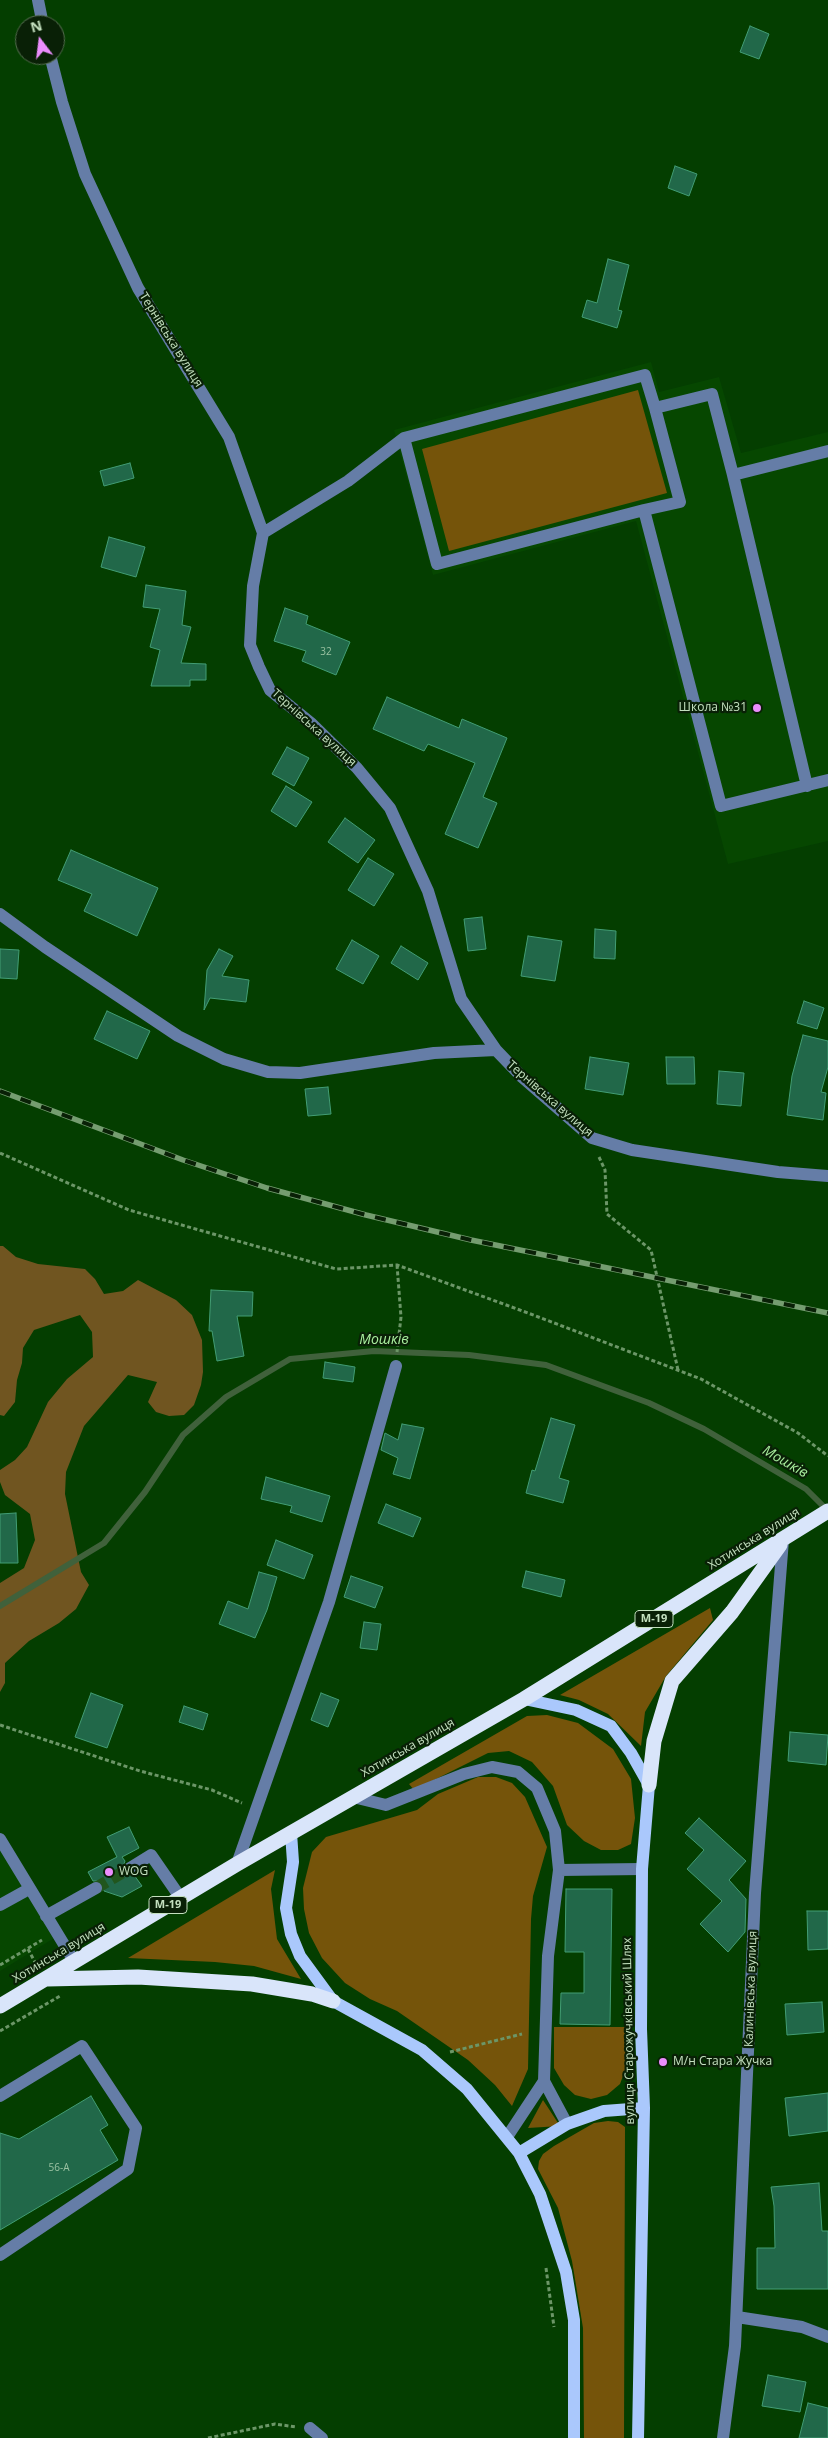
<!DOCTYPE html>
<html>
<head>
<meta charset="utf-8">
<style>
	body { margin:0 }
	#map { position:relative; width:828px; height:2438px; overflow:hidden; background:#043e00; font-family:"Open Sans",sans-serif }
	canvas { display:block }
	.north { position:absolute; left:15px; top:15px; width:50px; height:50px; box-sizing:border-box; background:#092006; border:1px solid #546d50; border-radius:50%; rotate:345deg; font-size:14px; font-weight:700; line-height:20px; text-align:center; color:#c4e0bf }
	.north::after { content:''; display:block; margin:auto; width:18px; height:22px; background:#eb8dfc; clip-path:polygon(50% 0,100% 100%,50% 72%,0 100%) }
</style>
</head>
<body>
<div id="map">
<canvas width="828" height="2438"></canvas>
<div class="north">N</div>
</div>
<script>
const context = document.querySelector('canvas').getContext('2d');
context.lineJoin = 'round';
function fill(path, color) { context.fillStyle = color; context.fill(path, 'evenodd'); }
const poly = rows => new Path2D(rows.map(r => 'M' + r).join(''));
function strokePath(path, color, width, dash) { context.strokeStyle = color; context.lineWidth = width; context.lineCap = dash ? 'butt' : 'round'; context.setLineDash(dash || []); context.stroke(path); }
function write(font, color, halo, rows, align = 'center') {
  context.font = font + ' "Open Sans",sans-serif'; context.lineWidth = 4.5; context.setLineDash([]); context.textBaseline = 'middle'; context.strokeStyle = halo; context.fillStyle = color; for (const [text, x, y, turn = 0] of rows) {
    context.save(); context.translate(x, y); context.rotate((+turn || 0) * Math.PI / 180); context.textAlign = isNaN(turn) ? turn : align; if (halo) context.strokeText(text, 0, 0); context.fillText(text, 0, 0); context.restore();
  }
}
fill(poly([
	[651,362,659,392,719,377,741,453,828,432,828,841,728,864,636,521,433,575,394,430],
	[0,1846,56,1937,0,1971]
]), '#064700');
fill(poly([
	[638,390,667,493,449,551,422,449],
	[710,1608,713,1620,666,1676,645,1712,641,1746,608,1714,579,1700,560,1695],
	[547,1715,578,1723,613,1749,631,1779,635,1818,631,1844,618,1850,601,1850,584,1841,567,1825,553,1786,532,1762,509,1751,488,1753,414,1790,409,1784,527,1716],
	[478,1777,496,1777,512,1783,525,1797,547,1847,533,1896,531,1919,528,2069,512,2106,495,2085,468,2060,397,2011,370,1999,345,1983,322,1958,309,1933,304,1909,303,1888,312,1852,326,1837,417,1810,438,1794],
	[275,1870,271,1889,277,1939,301,1979,254,1966,215,1962,128,1958],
	[554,2027,625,2027,626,2068,620,2084,607,2095,591,2099,575,2095,564,2085,554,2068],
	[543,2100,560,2126,528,2128],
	[608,2121,618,2122,625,2127,624,2438,584,2438,583,2328,572,2261,558,2208,538,2169,539,2161,543,2154,554,2146,594,2123]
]), '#75540a');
fill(poly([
	[0,1246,3,1246,16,1257,38,1264,85,1269,95,1279,104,1294,123,1291,138,1280,176,1300,192,1315,202,1340,203,1372,201,1385,194,1405,184,1415,169,1416,156,1412,148,1402,157,1382,128,1375,84,1426,66,1472,65,1494,81,1572,89,1585,76,1609,59,1623,29,1641,5,1663,5,1683,0,1692,0,1583,24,1568,35,1540,30,1514,5,1495,0,1482,0,1470,15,1460,27,1447,48,1402,67,1379,93,1357,92,1332,80,1315,34,1330,23,1348,22,1363,17,1380,15,1402,4,1416,0,1415]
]), '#705520');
strokePath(poly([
	[0,1606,104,1543,145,1492,183,1435,226,1397,290,1359,374,1351,469,1355,546,1365,649,1403,704,1429,806,1489,827,1510]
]), '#40613b', 6);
const building = poly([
	[750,26,769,34,759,59,740,52,750,26],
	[675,166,697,174,689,196,668,188,675,166],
	[608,259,629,265,618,310,622,311,617,328,582,317,587,300,597,303,608,259],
	[130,463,134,478,104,486,100,471,130,463],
	[109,537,145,547,136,577,101,567,109,537],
	[146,585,186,591,182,625,191,627,181,663,206,664,206,680,190,680,190,686,151,686,160,650,150,647,160,609,143,607,146,585],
	[285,608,308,616,306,624,350,642,336,675,302,661,306,651,274,641,285,608],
	[387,697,459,728,462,719,507,738,483,797,497,803,478,848,445,834,475,763,428,744,424,751,373,729,387,697],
	[287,747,309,758,294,786,272,774,287,747],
	[286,786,312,802,296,827,271,811,286,786],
	[345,818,375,840,358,863,328,842,345,818],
	[71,850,158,888,137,936,84,911,92,894,58,880,71,850],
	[368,858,394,874,374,906,348,890,368,858],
	[482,917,486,949,468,951,464,919,482,917],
	[595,929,616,931,615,959,594,958,595,929],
	[528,936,562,941,555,981,521,976,528,936],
	[352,940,379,956,363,984,336,969,352,940],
	[401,946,428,963,418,980,391,963,401,946],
	[0,949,19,950,17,979,0,978,0,949],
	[219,949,233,956,222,976,249,980,246,1002,210,998,204,1010,207,970,219,949],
	[804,1001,824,1008,817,1029,797,1023,804,1001],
	[107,1011,150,1031,137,1059,94,1039,107,1011],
	[803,1035,828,1041,828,1067,821,1092,826,1093,823,1120,787,1115,792,1076,803,1035],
	[590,1057,629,1063,623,1095,585,1089,590,1057],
	[666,1057,694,1057,695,1084,667,1084,666,1057],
	[719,1071,744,1073,741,1106,717,1104,719,1071],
	[328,1087,331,1114,308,1116,305,1089,328,1087],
	[211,1290,253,1292,252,1316,237,1316,244,1356,217,1361,212,1331,209,1331,211,1290],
	[325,1362,355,1367,353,1382,323,1378,325,1362],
	[551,1418,575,1425,559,1478,569,1481,563,1503,526,1493,532,1470,535,1471,551,1418],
	[402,1424,424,1428,410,1479,393,1474,398,1458,381,1450,385,1433,398,1440,402,1424],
	[266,1477,330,1496,322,1522,290,1512,292,1506,261,1499,266,1477],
	[386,1504,421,1518,413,1537,378,1523,386,1504],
	[16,1513,18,1563,0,1563,0,1514,16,1513],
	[276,1540,313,1555,304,1579,267,1565,276,1540],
	[526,1571,565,1580,561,1597,522,1587,526,1571],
	[259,1572,277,1577,267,1610,255,1638,219,1624,228,1601,248,1609,259,1572],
	[351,1576,383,1587,375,1608,344,1597,351,1576],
	[364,1622,381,1624,377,1650,360,1648,364,1622],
	[91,1693,123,1705,107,1748,75,1737,91,1693],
	[321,1693,339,1700,328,1727,311,1720,321,1693],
	[184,1706,208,1714,203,1730,179,1722,184,1706],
	[790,1732,828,1735,826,1765,788,1761,790,1732],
	[699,1818,746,1861,729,1880,746,1899,745,1932,728,1952,700,1924,722,1901,687,1869,704,1850,685,1833,699,1818],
	[129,1827,139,1848,122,1857,125,1861,122,1869,127,1875,134,1875,142,1886,122,1897,104,1891,103,1884,100,1881,93,1881,88,1872,117,1857,107,1837,129,1827],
	[566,1889,612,1889,610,2025,560,2024,561,1993,584,1993,584,1952,565,1952,566,1889],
	[807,1911,828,1911,828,1949,808,1950,807,1911],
	[822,2002,824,2032,787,2035,785,2004,822,2002],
	[828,2093,828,2131,789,2136,785,2098,828,2093],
	[91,2096,108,2125,100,2130,118,2160,0,2230,0,2133,19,2139,91,2096],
	[819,2183,822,2231,828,2231,828,2289,757,2289,757,2248,775,2248,774,2206,771,2187,819,2183],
	[768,2375,806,2382,800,2412,762,2406,768,2375],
	[808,2403,828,2408,828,2438,799,2438,808,2403]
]);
fill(building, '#216849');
strokePath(building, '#429d74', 1);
strokePath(poly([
	[96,1888,130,1868]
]), '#21561d', 12, [12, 6]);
strokePath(poly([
	[0,1153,129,1210,336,1269,397,1265,528,1313,701,1379,798,1433,828,1456],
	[599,1157,605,1170,607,1214,651,1250,678,1370],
	[397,1265,401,1317,397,1352],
	[0,1725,140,1771,212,1790,242,1803],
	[28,1949,37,1966],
	[0,1965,42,1940],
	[0,2031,60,1996],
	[450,2052,522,2034],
	[546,2268,554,2327],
	[208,2438,275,2424,296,2427]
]), '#6c9667', 3, [4, 2.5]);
strokePath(poly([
	[38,0,43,25],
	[50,55,62,102,85,174,138,288,229,437,263,533,253,586,250,645,259,667,270,690,312,724,357,768,390,808,428,891,461,999,496,1050,522,1077,592,1138,632,1150,778,1172,828,1176],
	[828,451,733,475,712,394,655,408,645,375,404,438,437,564,644,510,721,806,828,780],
	[733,475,807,786],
	[644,510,680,502,655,408],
	[263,533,348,481,404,438],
	[0,914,45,947,178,1036,224,1059,268,1072,300,1073,434,1053,496,1050],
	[353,1797,386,1805,464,1774,492,1767,518,1772,537,1788,555,1831,559,1870,548,1956,544,2081,507,2137],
	[0,1839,74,1961],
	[237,1864,329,1602,396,1366],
	[130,1868,151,1855,180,1897],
	[559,1870,642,1869],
	[0,1905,29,1889],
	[46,1916,96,1888],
	[544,2081,567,2124],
	[0,2096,82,2046,136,2128,128,2169,0,2255],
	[737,2317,802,2327,828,2337],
	[310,2428,322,2438],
	[723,2438,735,2346,755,1893,783,1540]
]), '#657da7', 12);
strokePath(poly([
	[524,1699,576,1710,611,1726,631,1753,649,1785,642,1869,641,2029,644,2108,638,2438],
	[291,1833,293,1862,286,1908,291,1934,300,1956,333,2001,422,2050,467,2089,519,2153,540,2194,566,2272,574,2320,574,2438],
	[519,2153,567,2124,604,2111,644,2108]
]), '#aac8fc', 12);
strokePath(poly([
	[649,1785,654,1741,672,1681,732,1612,780,1545],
	[47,1979,138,1977,252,1984,312,1994,333,2001],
	[0,2006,237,1864,524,1699,828,1511]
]), '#d9e5fa', 15);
const rail = poly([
	[0,1091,183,1160,267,1188,366,1215,471,1240,828,1313]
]);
strokePath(rail, '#759d70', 5.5);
strokePath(rail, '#092006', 4, [11]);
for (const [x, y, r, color] of [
	[757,708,5,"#eb8dfc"],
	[109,1872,5,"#eb8dfc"],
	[663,2062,5,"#eb8dfc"]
]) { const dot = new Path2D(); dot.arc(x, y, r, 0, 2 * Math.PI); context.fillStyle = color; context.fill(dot); strokePath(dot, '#092006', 2); }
write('10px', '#9bc2a2', null, [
	["32",326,652],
	["56-А",59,2168]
]);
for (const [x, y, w] of [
	[654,1619,38],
	[168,1905,38]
]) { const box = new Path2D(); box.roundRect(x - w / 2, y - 8.5, w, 17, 4); context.fillStyle = '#092006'; context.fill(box); strokePath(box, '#c4e0bf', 1); }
write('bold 11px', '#c4e0bf', null, [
	["М-19",654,1619],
	["М-19",168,1905]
]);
write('12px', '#c4e0bf', '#092006', [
	["Тернівська вулиця",171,340,58],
	["Тернівська вулиця",314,728,42],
	["Тернівська вулиця",550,1099,41],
	["Хотинська вулиця",754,1539,-32],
	["Хотинська вулиця",408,1748,-30],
	["Хотинська вулиця",59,1953,-31],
	["Калинівська вулиця",751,1989,-88],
	["вулиця Старожучківський Шлях",629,2031,-91]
]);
write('12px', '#c4e0bf', '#092006', [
	["Школа №31",747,708,"right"],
	["WOG",119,1872],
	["М/н Стара Жучка",673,2062]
], 'left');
write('italic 14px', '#a9ee9e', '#092006', [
	["Мошків",384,1340],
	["Мошків",785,1462,30]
]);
</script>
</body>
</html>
